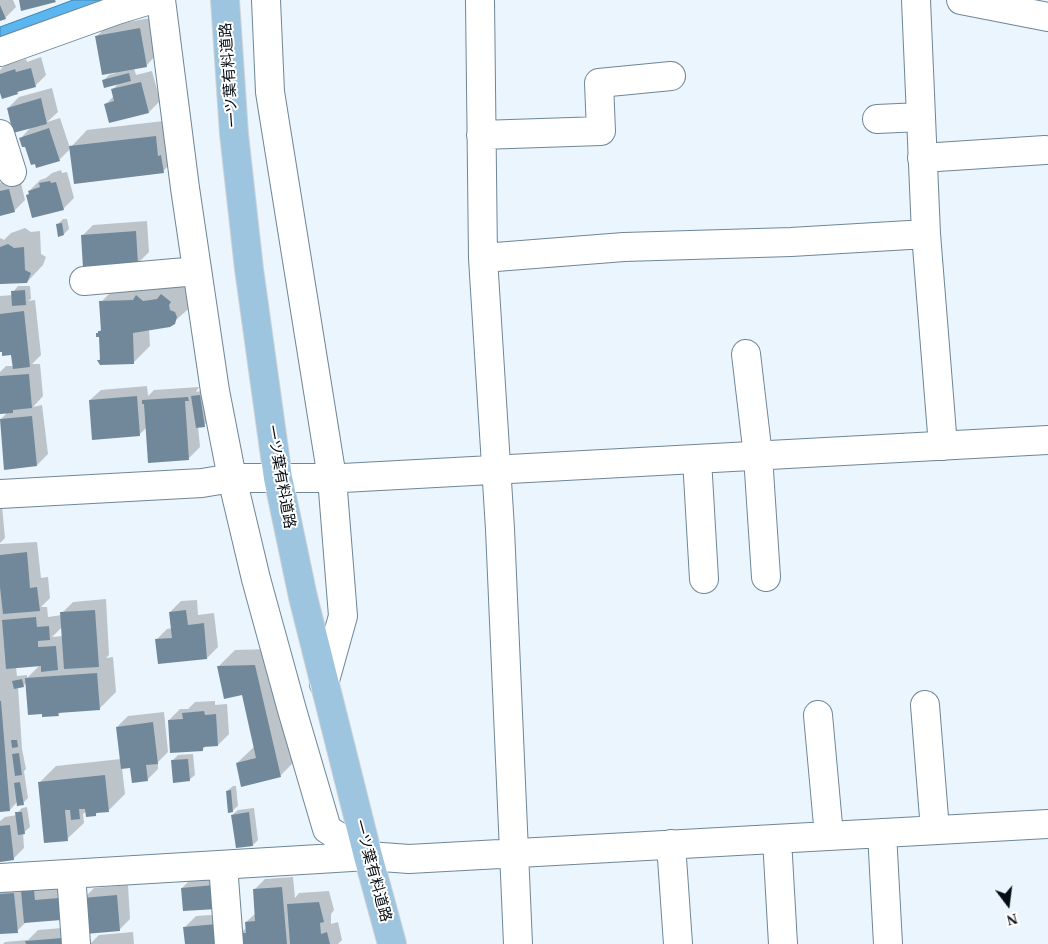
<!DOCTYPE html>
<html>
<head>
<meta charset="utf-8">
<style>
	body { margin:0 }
	#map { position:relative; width:1048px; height:944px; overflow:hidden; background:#ebf5fd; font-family:"Times New Roman",serif }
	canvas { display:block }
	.north { position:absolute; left:983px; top:879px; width:50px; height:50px; -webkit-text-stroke:4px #fff; paint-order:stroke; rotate:165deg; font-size:14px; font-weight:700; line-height:20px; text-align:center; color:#050c13 }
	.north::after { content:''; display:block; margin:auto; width:18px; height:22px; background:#050c13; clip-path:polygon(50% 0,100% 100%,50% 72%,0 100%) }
</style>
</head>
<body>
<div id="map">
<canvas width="1048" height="944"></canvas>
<div class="north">N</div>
</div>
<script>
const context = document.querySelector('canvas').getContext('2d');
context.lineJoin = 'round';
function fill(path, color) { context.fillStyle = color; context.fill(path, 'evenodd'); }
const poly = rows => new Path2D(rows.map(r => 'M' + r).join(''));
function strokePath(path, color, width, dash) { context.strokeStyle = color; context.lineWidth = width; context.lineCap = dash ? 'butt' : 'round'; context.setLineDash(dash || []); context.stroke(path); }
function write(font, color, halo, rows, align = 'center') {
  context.font = font + ' "Times New Roman","Noto Sans JP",serif'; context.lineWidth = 4; context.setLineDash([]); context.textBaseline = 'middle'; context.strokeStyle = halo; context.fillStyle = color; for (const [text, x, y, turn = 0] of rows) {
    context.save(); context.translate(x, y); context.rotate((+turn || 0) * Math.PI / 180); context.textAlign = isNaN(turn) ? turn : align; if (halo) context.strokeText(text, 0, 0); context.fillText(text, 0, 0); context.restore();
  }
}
const water = poly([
	[73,0,111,0,0,42,0,27,73,0]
]);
fill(water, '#5ab6f1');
strokePath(water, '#4083ae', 1);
fill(poly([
	[0,0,13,0,16,7,5,18,0,20],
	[150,18,157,54,146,66,134,68,136,75,152,71,160,101,149,112,106,104,114,96,113,89,119,83,104,80,109,75,116,73,96,37,107,26],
	[41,57,46,75,35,86,21,89,17,93,0,91,0,70,5,65,26,59,27,62],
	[52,88,58,112,47,122,60,118,70,148,87,130,172,120,180,155,163,171,71,148,59,160,26,145,21,138,32,126,8,108,19,97],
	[61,170,62,173,67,172,74,198,63,209,28,195,30,193,29,191,40,180,46,178,52,173],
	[20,179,25,200,14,211,0,215,0,183],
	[63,219,67,219,69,229,64,234,57,225],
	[147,221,149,252,138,263,82,236,93,225],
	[25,228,31,232,40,231,41,254,46,257,43,265,27,282,0,283,0,238,4,240,11,233],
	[187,285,185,287,186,294,191,296,193,305,169,326,149,329,150,346,134,362,99,360,101,358,99,332,102,328,101,302,117,286],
	[18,286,30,286,31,299,28,301,35,300,41,355,32,364,40,364,43,396,33,407,42,405,48,454,37,465,0,420,8,412,0,413,0,372,6,366,14,366,12,354,2,350,0,352,0,296,13,295,13,292],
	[147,386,148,396,154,390,199,387,196,392,205,390,209,420,204,425,198,426,200,447,189,458,147,427,139,435,90,400,101,390],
	[0,506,2,506,5,538,0,543],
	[37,542,41,578,48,577,50,598,41,607,47,607,48,617,62,615,62,613,73,602,106,599,109,655,106,658,113,657,116,692,99,709,61,712,58,715,27,682,23,686,18,687,22,749,26,769,24,771,25,778,28,798,23,803,17,802,10,810,0,810,0,544],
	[63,626,63,636,52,637],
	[40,665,27,678,27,675,17,676,16,667],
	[197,600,198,615,214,613,218,647,207,658,156,640,167,629,172,628,170,612,181,601],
	[271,649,296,760,280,776,237,763,255,746,243,694,219,666,235,650],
	[215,701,215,705,227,704,229,734,218,745,207,745,202,750,169,720,180,709,188,709,195,702],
	[164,712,168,752,158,762,158,769,147,780,131,766,122,768,125,794,109,810,99,811,95,815,87,811,83,814,84,823,67,839,39,783,56,766,121,759,117,727,128,716],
	[193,754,195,775,189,780,172,761,178,755],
	[233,786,236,786,238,806,232,811,227,791],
	[27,807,30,827,23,833,24,848,13,859,0,860,0,821,5,817,17,815,17,813,22,808],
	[254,808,258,840,253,845,237,847,232,815,238,810],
	[226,875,216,907,182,888,193,877],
	[293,877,295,898,299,893,329,891,334,910,331,914,331,924,338,922,342,940,338,944,241,944,240,934,247,927,246,922,256,913,254,890,265,879],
	[44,880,45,890,70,888,71,908,27,921,17,931,0,933,0,885],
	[128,885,130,919,119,930,83,899,94,888],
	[227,914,228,924,186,944,185,927,196,916],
	[74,927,75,944,3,944,5,942,28,940,38,930],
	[133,932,134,944,90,944,99,935]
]), '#0003');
fill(poly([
	[19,0,55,0,56,2,21,11],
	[0,5,6,19,0,21],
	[140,28,147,67,102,75,95,36],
	[31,68,36,87,17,92,18,94,2,99,0,93,0,74,15,69,16,72],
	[129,73,131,81,104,88,102,80],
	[141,82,149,113,109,123,104,104,114,101,111,89],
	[41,98,47,124,13,133,7,108],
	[49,128,60,161,36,168,35,164,31,165,25,147,22,147,19,138],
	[156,136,158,156,161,155,164,173,74,184,69,146],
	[50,181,51,183,56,182,64,210,32,218,26,195,29,194,28,191,40,187,39,183],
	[9,189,15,212,0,216,0,191],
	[62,223,64,235,58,237,56,224],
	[136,231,138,264,83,268,81,235],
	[8,244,14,248,24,247,25,270,31,273,27,283,0,284,0,247],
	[25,290,26,305,12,306,11,291],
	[161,294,171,302,169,305,170,310,175,312,177,317,175,324,170,327,133,333,134,364,100,365,97,360,100,360,99,337,96,337,96,333,98,333,98,331,101,331,99,301,133,300,136,295,143,301,157,299],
	[24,311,30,367,13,369,11,355,2,356,2,352,0,352,0,314],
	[29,374,32,408,13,410,13,413,0,414,0,376],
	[200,395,205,427,196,428,191,396],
	[137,396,140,436,92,440,89,400],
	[188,397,189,401,185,401,189,460,148,463,144,404,142,404,142,400],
	[32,416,37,466,4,470,0,419],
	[27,552,30,588,37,587,40,611,3,614,0,587,0,555],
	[95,610,99,667,64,669,60,612],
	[186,610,188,625,204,623,207,659,158,664,155,639,172,638,169,612],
	[36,617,37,627,49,626,50,640,38,641,38,647,56,646,58,670,41,672,41,666,6,669,2,620],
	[255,665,281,777,241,787,236,763,256,758,242,695,224,699,217,666],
	[97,673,100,710,58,713,59,716,42,717,42,714,28,715,25,678],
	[22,679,24,687,14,689,12,681],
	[0,701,1,701,10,811,0,812],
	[204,711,205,715,216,714,218,746,203,747,203,751,170,753,168,720,183,719,182,713],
	[153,722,158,764,146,765,148,781,132,783,130,768,121,769,116,727],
	[11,740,17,740,18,747,12,748],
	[19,753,22,775,15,776,12,754],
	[188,759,190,781,173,783,171,760],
	[105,775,109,812,96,813,96,816,86,817,85,809,79,809,80,819,71,820,70,810,65,810,68,841,44,843,38,782],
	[20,782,24,805,17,806,14,783],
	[231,790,233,812,228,813,226,791],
	[15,812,22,812,25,834,18,835],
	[249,812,253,846,236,848,231,815],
	[10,825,14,860,0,862,0,826],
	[215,885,217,909,183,911,181,888],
	[282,887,287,944,239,944,239,933,246,933,245,922,255,921,253,889],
	[34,890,35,900,59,898,61,920,24,923,21,891],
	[14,893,18,933,0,934,0,894],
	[117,895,120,931,85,934,82,898],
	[319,902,324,922,320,923,321,934,327,932,330,944,290,944,287,904],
	[217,924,220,944,185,944,183,927],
	[63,938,64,944,26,944,25,941]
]), '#708899');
const minor = poly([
	[161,0,185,188,215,391,232,478,256,579,292,710,327,829,368,856],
	[266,0,270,92,332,478,343,616,324,684],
	[480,0,483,258,500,529,518,944],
	[916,0,926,234,943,446],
	[961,0,1048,17],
	[0,52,117,10,150,0],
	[877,119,921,117],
	[0,134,12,172],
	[481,135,601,131,599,83,671,76],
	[922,158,1045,150],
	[483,258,624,247,791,242,926,234],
	[84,281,197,271],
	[746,354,758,456,766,577],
	[697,459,704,579],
	[0,494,202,483,232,478,343,478,1048,440],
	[925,705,935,830],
	[818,715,829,836],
	[882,833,888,944],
	[777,839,783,944],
	[671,844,678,944],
	[223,865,229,944],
	[71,874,76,944],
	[0,878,319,859,368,856,409,859,1048,824]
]);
const major = poly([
	[225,0,234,134,249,269,278,478,303,597,368,856,392,944]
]);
strokePath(minor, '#6e8697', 30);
strokePath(major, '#d2d3d5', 30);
strokePath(minor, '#fff', 28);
strokePath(major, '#9ec5df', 28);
write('15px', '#050c13', '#fff', [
	["一ツ葉有料道路",230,75,-94],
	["一ツ葉有料道路",280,477,80],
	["一ツ葉有料道路",372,871,75]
]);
</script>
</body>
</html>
